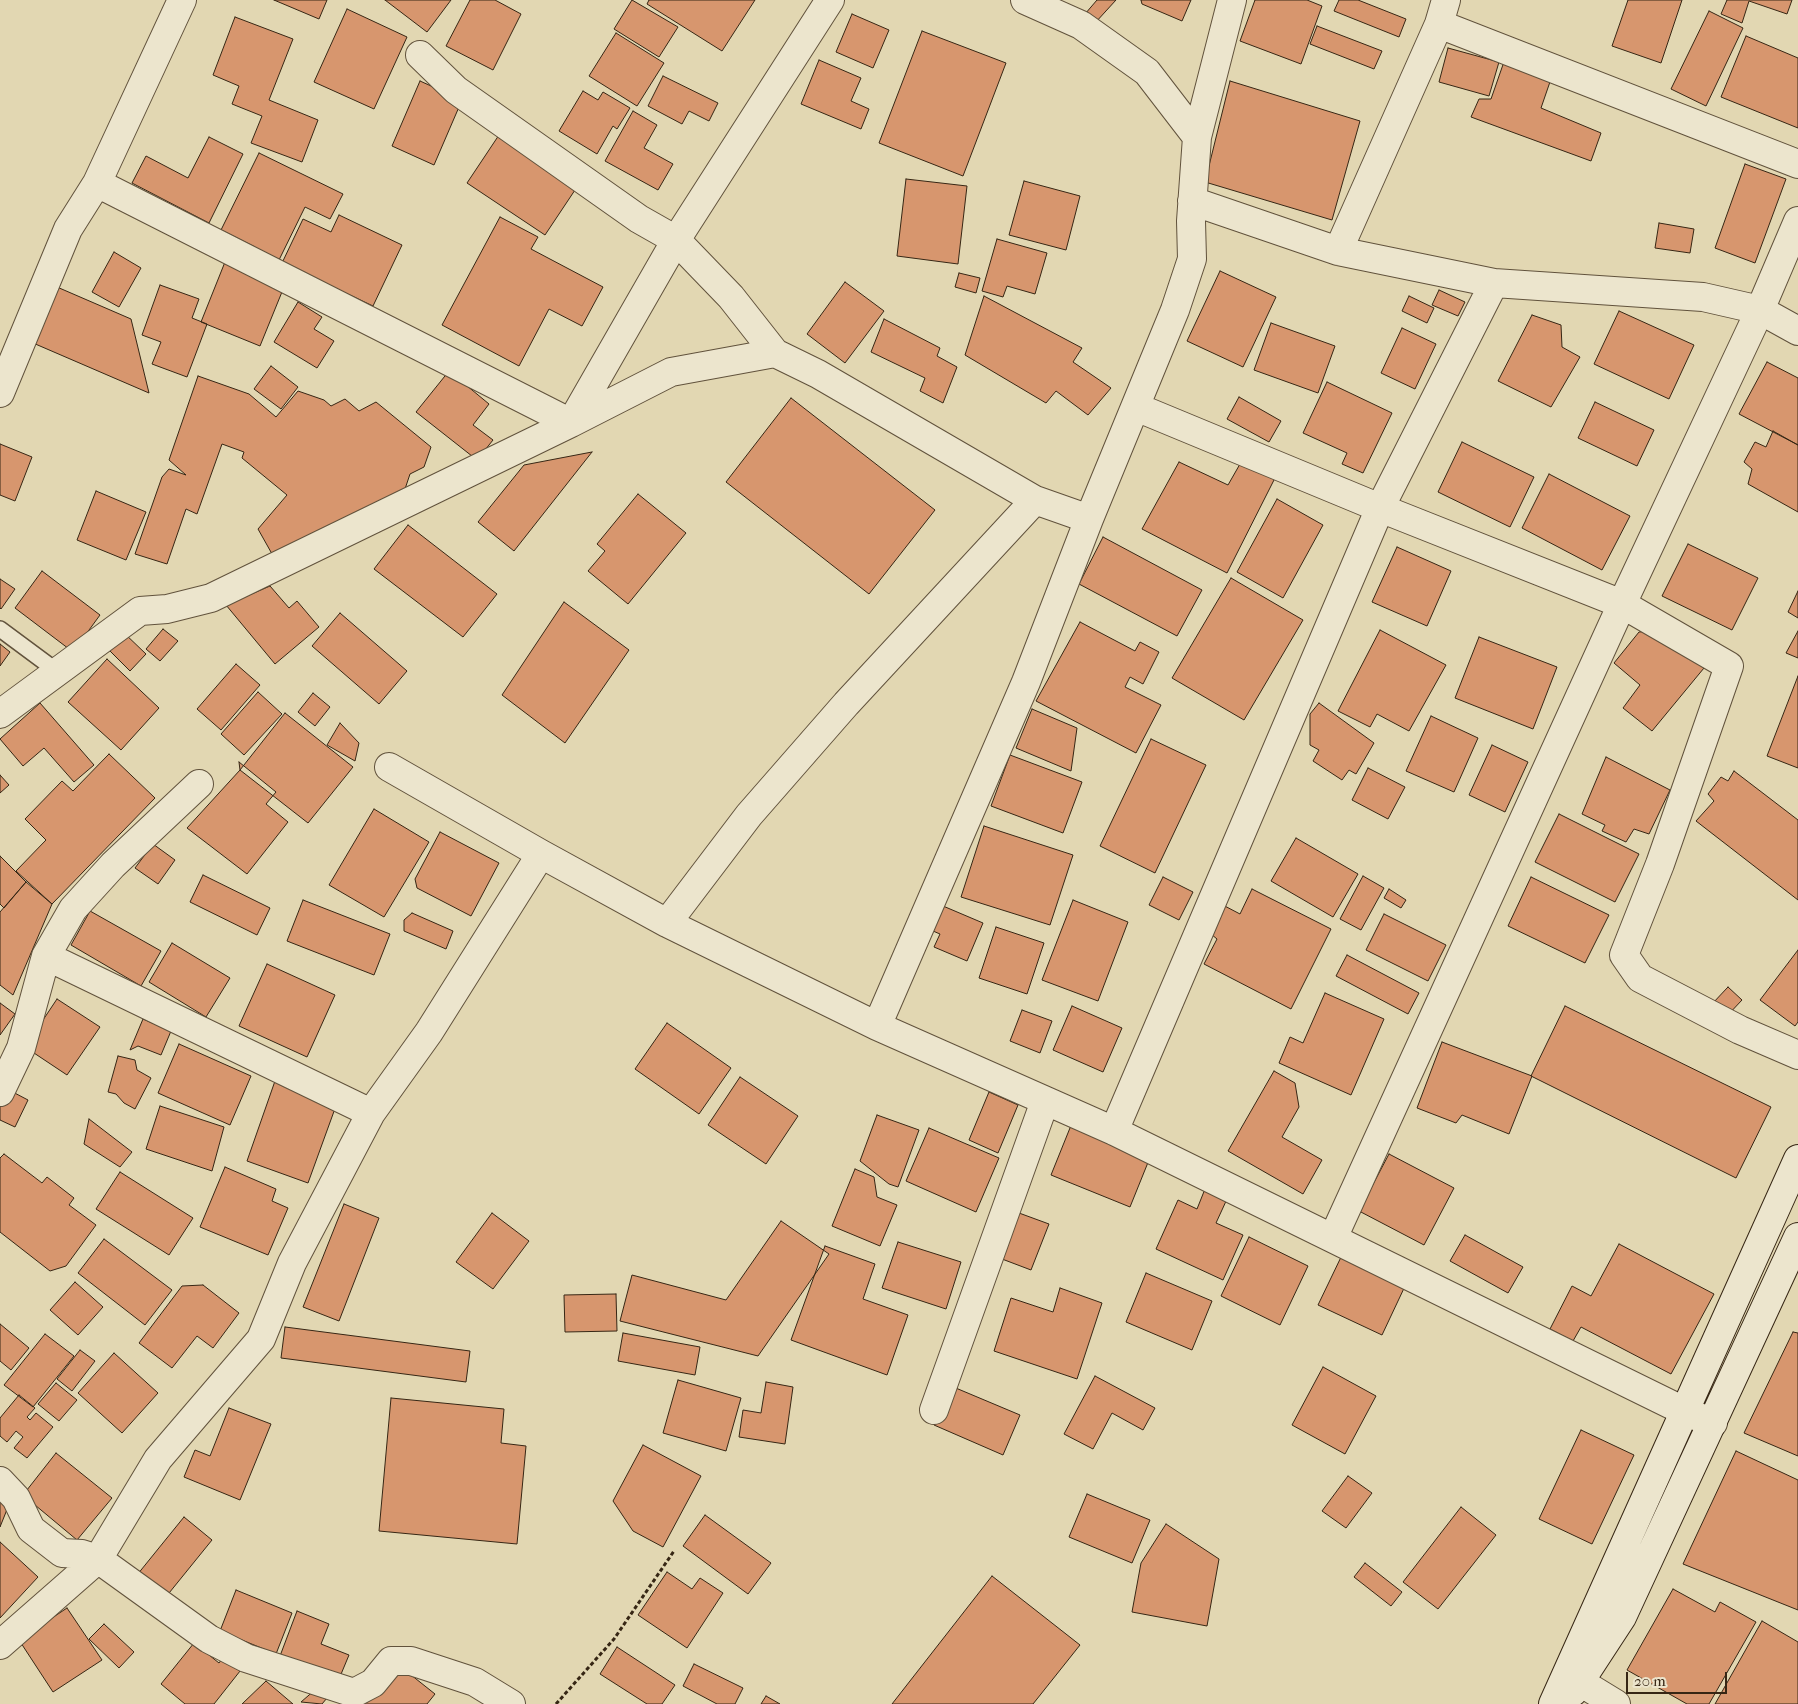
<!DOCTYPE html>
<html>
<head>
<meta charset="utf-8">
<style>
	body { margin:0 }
	#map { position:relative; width:1798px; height:1704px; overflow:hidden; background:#e2d7b2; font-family:"IM FELL French Canon",serif }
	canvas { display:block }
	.scale { position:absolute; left:1626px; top:1672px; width:101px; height:22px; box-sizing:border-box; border:2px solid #362614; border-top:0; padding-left:6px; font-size:15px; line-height:18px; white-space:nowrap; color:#362614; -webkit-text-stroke:4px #ece5cd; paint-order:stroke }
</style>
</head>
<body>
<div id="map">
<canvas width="1798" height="1704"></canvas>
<div class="scale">20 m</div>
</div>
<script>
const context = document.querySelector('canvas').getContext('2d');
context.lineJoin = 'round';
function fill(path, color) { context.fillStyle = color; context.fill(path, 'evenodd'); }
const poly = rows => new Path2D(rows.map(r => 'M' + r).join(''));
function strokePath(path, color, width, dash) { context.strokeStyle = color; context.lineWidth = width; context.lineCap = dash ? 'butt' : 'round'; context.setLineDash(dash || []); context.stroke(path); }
const building = poly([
	[274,0,327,0,319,19,274,0],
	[385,0,451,0,427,32,385,0],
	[470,0,495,0,521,14,493,70,446,46,470,0],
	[632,0,678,27,659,57,614,29,632,0],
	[649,0,755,0,722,51,647,4,649,0],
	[1097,0,1116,0,1095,23,1085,14,1097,0],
	[1141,0,1191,0,1182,21,1142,4,1141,0],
	[1255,0,1307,0,1322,6,1301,64,1240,41,1255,0],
	[1339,0,1358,0,1406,19,1399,37,1334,11,1339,0],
	[1628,0,1682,0,1661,63,1612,46,1628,0],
	[1727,0,1792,0,1787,14,1749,1,1742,23,1721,14,1727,0],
	[347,9,407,37,374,109,314,82,347,9],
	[1709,11,1743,28,1706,106,1671,89,1709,11],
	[852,14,889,30,873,68,836,52,852,14],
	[235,17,293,39,269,100,318,120,302,162,251,143,262,116,232,104,239,86,213,75,235,17],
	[1317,26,1382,51,1374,69,1310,44,1317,26],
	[922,31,1006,63,963,176,879,143,922,31],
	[616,33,664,63,637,106,589,76,616,33],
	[1746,36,1798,58,1798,128,1721,97,1746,36],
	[1448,48,1499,62,1489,96,1439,82,1448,48],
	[1506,56,1552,76,1541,108,1601,133,1591,161,1471,117,1479,99,1491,99,1506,56],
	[819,60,861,78,851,101,869,109,861,129,801,104,819,60],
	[663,76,718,103,709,121,689,111,682,124,648,106,663,76],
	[420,81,462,100,434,165,392,146,420,81],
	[1230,81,1360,121,1332,220,1205,182,1230,81],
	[583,91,598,100,603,92,630,108,617,129,613,126,597,154,559,131,583,91],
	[633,111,657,125,644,148,673,164,658,190,605,161,633,111],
	[499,135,577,187,545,235,467,183,499,135],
	[209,137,243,154,209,223,132,183,146,156,188,178,209,137],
	[259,153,343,194,330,219,305,207,278,262,254,250,255,247,221,230,259,153],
	[1745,164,1786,179,1755,263,1715,248,1745,164],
	[906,179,967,186,958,264,897,256,906,179],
	[1024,181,1080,196,1066,250,1009,235,1024,181],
	[339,215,402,245,373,306,282,263,303,219,331,232,339,215],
	[500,217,538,237,531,249,603,287,582,326,549,309,519,366,442,325,500,217],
	[1659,223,1694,229,1690,253,1655,248,1659,223],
	[997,239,1047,253,1035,294,1007,286,1003,297,982,291,997,239],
	[114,252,141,268,119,307,92,292,114,252],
	[227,257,286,282,260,346,201,322,227,257],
	[1220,271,1276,297,1243,367,1187,341,1220,271],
	[959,273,980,278,976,293,955,287,959,273],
	[845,282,884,311,845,363,807,334,845,282],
	[160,285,199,299,192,318,207,324,187,377,152,364,161,342,142,335,160,285],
	[57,287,131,319,149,393,33,343,57,287],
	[1439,290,1465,302,1458,316,1432,305,1439,290],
	[984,296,1082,348,1073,362,1111,388,1088,415,1056,391,1046,403,965,355,984,296],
	[1409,296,1434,308,1427,323,1402,311,1409,296],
	[298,302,322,317,314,329,334,341,317,368,274,342,298,302],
	[1619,311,1694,345,1669,399,1594,364,1619,311],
	[1532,315,1561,325,1562,347,1580,357,1551,407,1498,381,1532,315],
	[884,319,940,348,937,356,957,367,943,403,920,391,925,378,871,352,884,319],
	[1271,323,1335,346,1318,393,1254,370,1271,323],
	[1402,328,1436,344,1415,389,1381,373,1402,328],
	[1767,362,1798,378,1798,445,1739,414,1767,362],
	[271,366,298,387,281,409,254,389,271,366],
	[449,371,489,404,473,425,493,440,477,460,416,412,449,371],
	[198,376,249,394,276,417,298,391,324,400,331,406,345,399,359,411,376,402,431,447,424,467,410,474,405,489,276,561,258,529,287,495,242,458,244,452,222,444,197,514,186,509,167,564,135,554,162,477,169,469,186,475,169,460,198,376],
	[1327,382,1392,413,1363,473,1342,464,1347,453,1303,433,1327,382],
	[1239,397,1281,421,1269,442,1227,419,1239,397],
	[791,398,935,510,869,594,726,482,791,398],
	[1595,402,1654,430,1637,466,1578,438,1595,402],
	[1773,431,1798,445,1798,512,1748,484,1752,469,1744,462,1755,442,1766,447,1773,431],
	[1462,442,1534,477,1510,527,1438,492,1462,442],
	[0,444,32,457,15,501,0,495,0,444],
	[592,452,514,551,478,522,524,465,592,452],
	[1179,462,1228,485,1240,464,1275,478,1227,573,1142,529,1179,462],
	[1549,474,1630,516,1602,570,1522,528,1549,474],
	[96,491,146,512,126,560,77,540,96,491],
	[638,494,686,533,628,604,588,571,605,551,597,544,638,494],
	[1277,499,1323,525,1283,598,1237,572,1277,499],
	[408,525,497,594,463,637,374,569,408,525],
	[1103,537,1202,590,1177,636,1079,584,1103,537],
	[1688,544,1758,578,1732,630,1662,596,1688,544],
	[1397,547,1451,571,1427,626,1372,602,1397,547],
	[42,571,100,615,73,652,15,608,42,571],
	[1231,578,1303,620,1244,720,1172,678,1231,578],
	[0,579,15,589,1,609,0,608,0,579],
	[270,586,289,608,297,601,319,627,275,664,226,605,270,586],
	[1798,591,1798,618,1788,612,1798,591],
	[564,602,629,650,565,743,502,695,564,602],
	[340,613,407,671,379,704,312,646,340,613],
	[1080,622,1135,651,1140,642,1159,652,1143,684,1130,677,1125,687,1161,705,1136,753,1036,701,1080,622],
	[163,629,178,641,160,661,146,649,163,629],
	[1380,630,1446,665,1409,731,1377,714,1370,727,1338,711,1380,630],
	[1657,630,1704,668,1652,731,1623,708,1640,685,1614,663,1639,632,1657,630],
	[122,631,146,654,130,671,106,647,122,631],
	[1798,631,1798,658,1786,653,1798,631],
	[1479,637,1557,667,1533,729,1455,698,1479,637],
	[0,644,10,652,0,666,0,644],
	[107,659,159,708,121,750,68,702,107,659],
	[236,664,260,685,221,730,197,709,236,664],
	[1798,676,1798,768,1767,756,1798,676],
	[258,692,282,714,244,755,221,734,258,692],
	[313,693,330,707,315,726,298,712,313,693],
	[40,703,94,765,74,782,44,748,23,766,0,739,40,703],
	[1319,703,1374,743,1356,774,1349,770,1342,780,1313,761,1319,750,1310,745,1310,714,1319,703],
	[1032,709,1077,728,1071,771,1016,748,1032,709],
	[285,713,353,767,308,823,240,770,285,713],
	[1431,716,1478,738,1454,792,1406,771,1431,716],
	[340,723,359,743,355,761,327,745,340,723],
	[1151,739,1206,765,1155,873,1100,846,1151,739],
	[1492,745,1528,762,1505,812,1469,795,1492,745],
	[109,754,155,798,52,904,16,871,46,840,25,819,62,781,73,791,109,754],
	[1010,755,1082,782,1063,833,991,806,1010,755],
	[1606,757,1670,790,1649,834,1634,829,1626,842,1602,831,1605,825,1582,814,1606,757],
	[239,762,276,792,266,804,288,822,247,874,187,828,240,770,239,762],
	[1368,768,1405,787,1388,819,1352,800,1368,768],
	[1734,771,1798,820,1798,900,1696,821,1714,801,1708,794,1721,777,1728,781,1734,771],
	[0,775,9,785,0,793,0,775],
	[374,809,429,842,384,917,329,885,374,809],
	[1559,814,1639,854,1615,902,1535,862,1559,814],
	[984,826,1073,855,1050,925,961,897,984,826],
	[440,832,499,863,471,916,417,888,415,879,440,832],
	[1296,838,1358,874,1333,917,1271,881,1296,838],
	[153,844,175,860,158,884,135,868,153,844],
	[0,856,26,882,4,908,0,904,0,856],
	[203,875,270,908,257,935,190,902,203,875],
	[1363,876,1384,888,1361,930,1340,919,1363,876],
	[1163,877,1193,892,1179,920,1149,905,1163,877],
	[1531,877,1609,915,1585,963,1508,926,1531,877],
	[26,882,52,904,13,995,0,985,0,912,26,882],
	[1252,889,1331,929,1291,1009,1204,964,1217,939,1205,929,1219,903,1240,914,1252,889],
	[1389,889,1406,900,1401,908,1384,898,1389,889],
	[303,900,390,934,374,975,287,941,303,900],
	[1073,900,1128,922,1098,1001,1042,980,1073,900],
	[943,906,983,923,967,961,934,947,940,934,933,931,943,906],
	[90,911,161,951,141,986,71,945,90,911],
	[412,913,453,931,446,949,404,931,404,920,412,913],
	[1384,914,1446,945,1428,981,1366,950,1384,914],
	[996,927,1044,943,1027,994,979,978,996,927],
	[172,943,230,978,206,1017,149,982,172,943],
	[1798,950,1798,1022,1795,1026,1760,1000,1798,950],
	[1347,955,1419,993,1408,1014,1336,976,1347,955],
	[267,964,335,995,307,1057,239,1026,267,964],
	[1728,987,1742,1000,1726,1017,1712,1004,1728,987],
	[1325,993,1384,1019,1351,1095,1279,1063,1290,1037,1303,1043,1325,993],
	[57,999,100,1027,67,1075,25,1047,57,999],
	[0,1003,15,1014,0,1035,0,1003],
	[1072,1006,1122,1028,1103,1072,1053,1050,1072,1006],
	[1565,1006,1771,1107,1736,1178,1531,1076,1565,1006],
	[1022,1010,1052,1021,1040,1053,1010,1041,1022,1010],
	[143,1019,171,1031,161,1055,138,1046,130,1050,143,1019],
	[667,1023,731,1068,699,1114,635,1069,667,1023],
	[1442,1042,1532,1076,1509,1134,1462,1115,1456,1123,1417,1108,1442,1042],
	[179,1044,251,1076,230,1125,158,1093,179,1044],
	[118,1056,135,1060,137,1070,151,1078,135,1109,124,1103,116,1094,108,1092,118,1056],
	[1274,1071,1295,1083,1299,1107,1282,1137,1322,1160,1303,1194,1228,1151,1274,1071],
	[740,1077,798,1116,766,1164,708,1125,740,1077],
	[275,1081,337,1103,308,1183,247,1161,275,1081],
	[7,1089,28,1100,15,1127,0,1120,0,1103,7,1089],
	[989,1092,1018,1105,998,1153,969,1140,989,1092],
	[160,1106,224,1127,212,1171,146,1149,160,1106],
	[877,1115,919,1130,898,1187,889,1184,860,1161,877,1115],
	[89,1119,132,1152,120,1167,84,1144,89,1119],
	[1072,1123,1151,1155,1130,1207,1051,1175,1072,1123],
	[929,1128,999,1158,976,1212,906,1181,929,1128],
	[4,1154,42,1183,47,1177,74,1198,69,1205,96,1225,66,1266,50,1271,0,1232,0,1158,4,1154],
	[1389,1154,1454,1188,1424,1245,1359,1211,1389,1154],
	[225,1167,276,1189,272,1201,288,1208,268,1255,200,1227,225,1167],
	[855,1169,874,1177,877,1197,897,1205,880,1246,832,1226,855,1169],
	[120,1172,193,1218,169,1255,96,1209,120,1172],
	[1205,1189,1227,1199,1216,1223,1243,1235,1223,1280,1156,1249,1178,1200,1197,1209,1205,1189],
	[344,1204,379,1218,339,1321,303,1307,344,1204],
	[492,1213,529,1241,493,1289,456,1262,492,1213],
	[1019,1213,1049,1224,1031,1270,1002,1259,1019,1213],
	[781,1221,829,1254,758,1356,620,1321,632,1275,726,1300,781,1221],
	[1465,1235,1523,1267,1508,1293,1450,1261,1465,1235],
	[1249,1237,1308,1266,1280,1325,1221,1296,1249,1237],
	[104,1239,172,1290,145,1325,78,1273,104,1239],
	[898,1242,961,1262,946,1309,882,1288,898,1242],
	[1619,1244,1714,1294,1671,1374,1581,1327,1573,1341,1550,1329,1572,1286,1591,1296,1619,1244],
	[825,1246,875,1264,863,1299,908,1315,887,1375,791,1340,825,1246],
	[1343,1253,1406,1284,1382,1335,1318,1305,1343,1253],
	[1146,1273,1212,1301,1192,1350,1126,1322,1146,1273],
	[75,1282,103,1307,78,1335,50,1310,75,1282],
	[203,1285,239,1313,213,1348,197,1336,172,1368,139,1343,182,1286,203,1285],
	[1060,1288,1102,1303,1077,1379,994,1351,1011,1298,1053,1312,1060,1288],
	[616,1294,617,1331,565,1332,564,1295,616,1294],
	[0,1324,29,1348,11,1370,0,1361,0,1324],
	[285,1327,470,1351,466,1382,281,1358,285,1327],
	[1793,1332,1798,1333,1798,1456,1744,1433,1793,1332],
	[623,1333,700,1347,695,1375,618,1361,623,1333],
	[45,1334,74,1356,33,1407,4,1385,45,1334],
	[80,1350,95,1361,72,1391,57,1379,80,1350],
	[114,1353,158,1393,122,1433,78,1393,114,1353],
	[1323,1367,1376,1396,1345,1454,1292,1425,1323,1367],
	[1095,1376,1155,1408,1143,1430,1112,1413,1093,1449,1064,1434,1095,1376],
	[678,1380,741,1398,726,1451,663,1433,678,1380],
	[766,1382,793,1387,785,1444,739,1437,743,1410,761,1413,766,1382],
	[56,1383,77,1400,59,1421,38,1404,56,1383],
	[951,1386,1020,1415,1003,1455,934,1425,951,1386],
	[19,1395,35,1408,27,1417,30,1420,36,1413,53,1427,27,1458,14,1448,23,1437,16,1431,7,1442,0,1436,0,1418,19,1395],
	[391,1398,504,1409,501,1443,526,1446,517,1544,379,1531,391,1398],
	[229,1408,271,1424,240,1500,184,1477,195,1450,210,1456,229,1408],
	[1581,1430,1634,1455,1592,1544,1539,1519,1581,1430],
	[643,1445,701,1476,663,1547,633,1531,613,1501,643,1445],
	[1736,1451,1798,1480,1798,1610,1683,1564,1736,1451],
	[56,1453,112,1498,77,1540,23,1495,56,1453],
	[1348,1476,1372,1493,1346,1528,1322,1511,1348,1476],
	[0,1494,10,1502,0,1527,0,1494],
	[1087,1494,1150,1520,1132,1563,1069,1537,1087,1494],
	[1461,1507,1496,1535,1438,1609,1403,1582,1461,1507],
	[705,1515,771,1563,748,1594,683,1546,705,1515],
	[184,1517,212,1540,165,1598,137,1575,184,1517],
	[1166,1524,1219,1559,1207,1626,1132,1612,1141,1563,1166,1524],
	[0,1542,38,1577,0,1618,0,1542],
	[1365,1563,1402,1592,1391,1606,1354,1577,1365,1563],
	[667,1572,692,1589,700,1578,723,1593,687,1648,638,1615,667,1572],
	[992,1576,1080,1645,1033,1704,892,1704,992,1576],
	[1673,1589,1715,1612,1720,1602,1756,1622,1709,1704,1687,1704,1627,1670,1673,1589],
	[236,1590,292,1613,276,1654,220,1631,236,1590],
	[67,1608,102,1660,53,1692,19,1640,67,1608],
	[297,1611,329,1624,321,1644,349,1655,339,1679,280,1656,297,1611],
	[1762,1621,1798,1642,1798,1704,1715,1704,1762,1621],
	[104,1624,134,1652,119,1668,89,1639,104,1624],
	[194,1643,219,1663,225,1655,244,1666,214,1704,185,1704,161,1684,194,1643],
	[617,1647,675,1685,662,1704,647,1704,600,1674,617,1647],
	[396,1663,435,1694,427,1704,364,1704,396,1663],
	[694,1664,743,1688,735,1704,717,1704,683,1686,694,1664],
	[266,1681,293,1704,242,1704,266,1681],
	[316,1689,327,1698,322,1704,301,1702,316,1689],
	[766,1696,780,1704,761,1704,766,1696]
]);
fill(building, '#d7966e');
strokePath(building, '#362614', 1);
const lane = poly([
	[0,629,58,672]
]);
const street = poly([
	[1025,0,1081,25,1147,72,1197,137],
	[1439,24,1798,164],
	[420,55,456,90,639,219,676,240,731,297,775,353,818,374,1035,500,1089,519],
	[97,183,571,423,671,372,775,353],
	[1192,201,1338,251,1494,283,1703,297,1760,310,1798,331],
	[1338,251,1439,24,1446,0],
	[0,393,68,229,97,183,182,0],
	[1136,407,1380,508,1622,604,1729,666,1660,864,1624,955,1640,978,1740,1030,1798,1055],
	[0,714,140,611,167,609,211,598,571,423,676,240,830,0],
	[389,767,541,854,667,923,877,1026,1114,1131,1684,1411,1713,1423],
	[667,923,749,815,846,704,1035,500],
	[46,956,371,1113],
	[877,1026,1026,682,1089,519,1175,310,1192,259,1191,221,1197,137,1232,0],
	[0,1092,21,1048,46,956,73,909,113,865,199,784],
	[1114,1131,1380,508,1494,283],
	[1333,1238,1622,604,1760,310,1798,221],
	[934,1410,1045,1101],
	[0,1481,16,1498,31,1529,62,1553,82,1554,98,1559,209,1639,246,1658,354,1693,373,1683,391,1661,411,1661,475,1682,511,1704],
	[0,1645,98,1559,158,1459,261,1339,292,1263,371,1113,429,1032,541,854],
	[1580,1682,1616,1704]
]);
const secondary = poly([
	[1573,1692,1622,1617,1798,1237],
	[1553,1704,1798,1159]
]);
strokePath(lane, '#61523c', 18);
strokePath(street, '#61523c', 30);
strokePath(secondary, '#362614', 30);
strokePath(poly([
	[556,1704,614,1639,674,1551]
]), '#362614', 3, [4, 2.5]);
strokePath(lane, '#ece5cd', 15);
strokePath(street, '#ece5cd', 28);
strokePath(secondary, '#ece5cd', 28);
</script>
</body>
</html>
